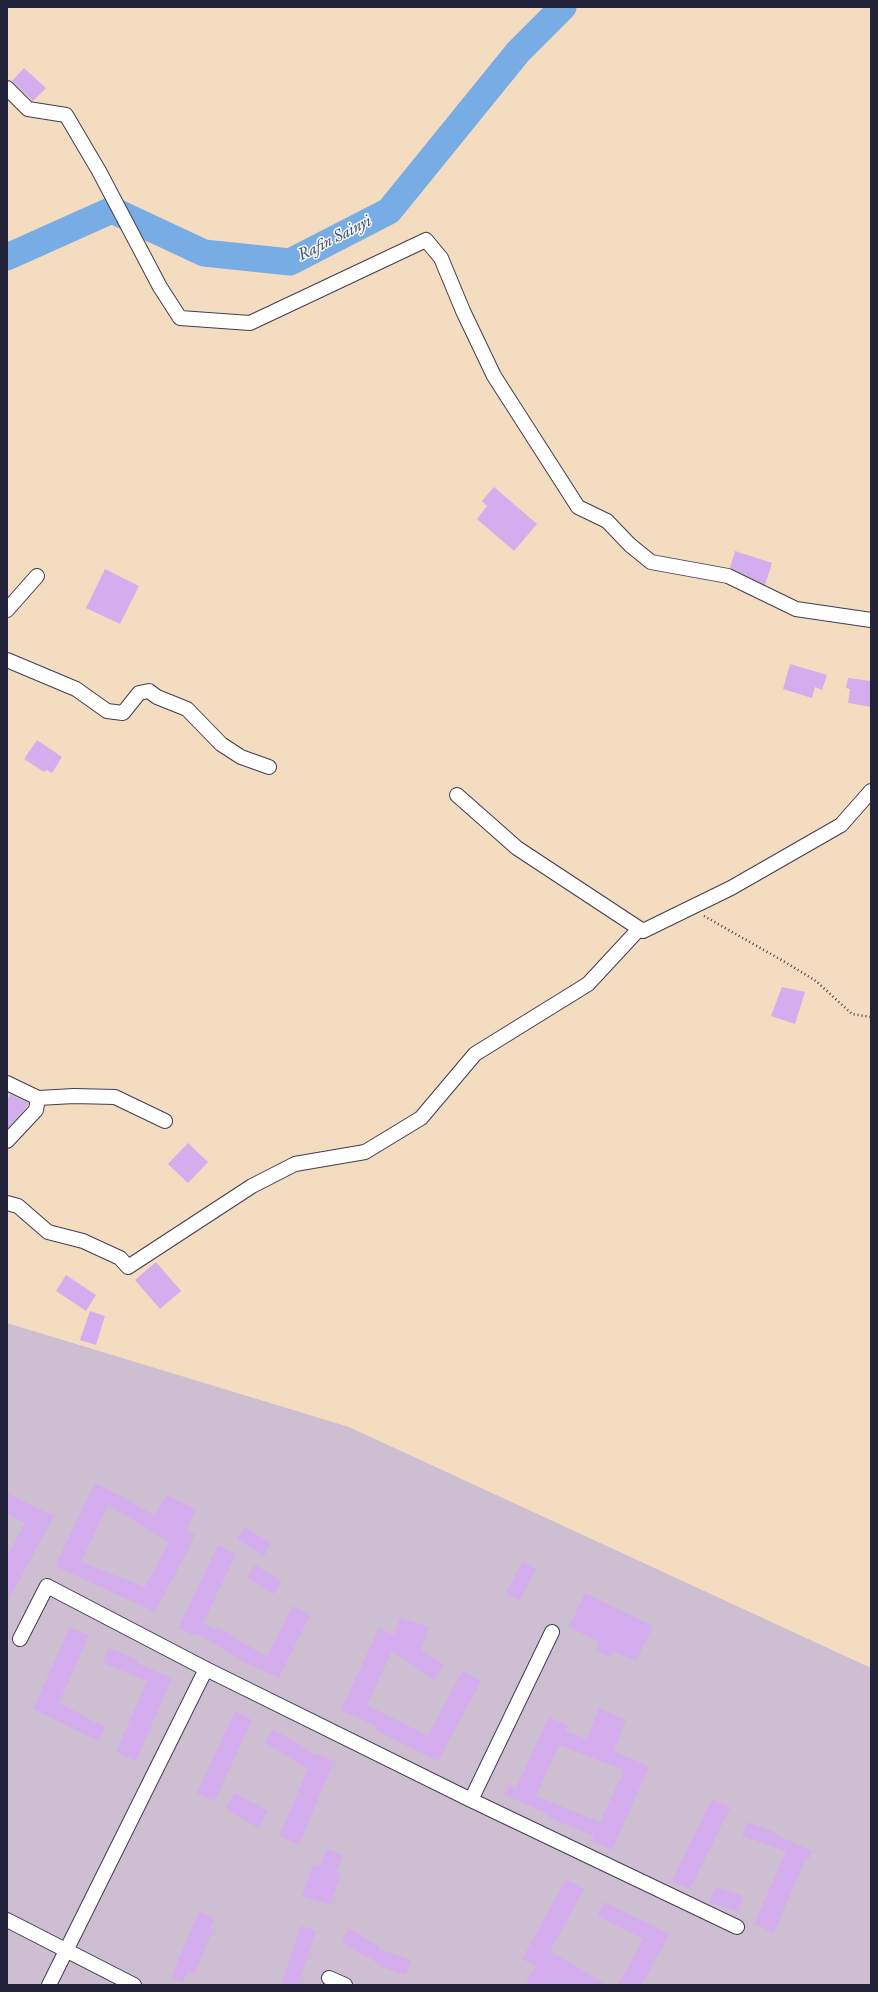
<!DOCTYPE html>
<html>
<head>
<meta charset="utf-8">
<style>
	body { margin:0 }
	#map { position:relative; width:878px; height:1992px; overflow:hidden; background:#f3dcbf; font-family:"IM FELL Great Primer",serif }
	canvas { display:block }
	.frame { position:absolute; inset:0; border:8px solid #22223b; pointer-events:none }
</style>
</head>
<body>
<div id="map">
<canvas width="878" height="1992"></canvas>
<div class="frame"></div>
</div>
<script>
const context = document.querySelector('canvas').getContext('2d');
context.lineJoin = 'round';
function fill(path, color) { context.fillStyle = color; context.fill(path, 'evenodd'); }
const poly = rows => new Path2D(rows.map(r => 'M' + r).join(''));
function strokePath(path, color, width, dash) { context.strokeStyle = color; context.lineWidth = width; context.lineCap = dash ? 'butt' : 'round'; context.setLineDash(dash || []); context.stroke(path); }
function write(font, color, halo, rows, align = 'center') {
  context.font = font + ' "IM FELL Great Primer",serif'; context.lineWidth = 3; context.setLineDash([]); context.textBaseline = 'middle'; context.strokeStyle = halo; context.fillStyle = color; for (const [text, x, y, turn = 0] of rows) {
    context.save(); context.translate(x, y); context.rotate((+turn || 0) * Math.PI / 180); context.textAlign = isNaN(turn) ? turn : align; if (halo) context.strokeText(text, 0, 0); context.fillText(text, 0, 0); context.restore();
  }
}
fill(poly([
	[7,1323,349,1427,871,1668,871,1985,7,1985]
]), '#cebed2');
strokePath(poly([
	[7,257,112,210,204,253,290,262,389,211,518,52,563,7]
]), '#77ace5', 27);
fill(poly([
	[24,68,46,88,33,101,12,81],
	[494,487,537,524,514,551,477,519,487,506,482,501],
	[735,551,772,563,765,585,730,568],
	[105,569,139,586,120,624,86,608],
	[790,664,827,675,822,690,815,687,812,698,783,689],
	[848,678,871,681,871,707,848,703,850,689,846,688],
	[37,740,62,757,52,773,47,770,44,772,24,759],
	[782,987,805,992,795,1024,771,1016],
	[10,1094,29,1103,26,1108,7,1129,7,1101],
	[188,1143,208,1162,188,1183,168,1164],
	[156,1262,181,1291,160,1309,135,1280],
	[66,1275,96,1295,86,1311,56,1291],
	[90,1311,105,1316,96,1345,80,1340],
	[95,1483,123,1497,155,1516,167,1495,196,1510,186,1530,195,1534,190,1546,155,1612,55,1566],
	[108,1505,169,1542,145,1587,81,1562],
	[7,1493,54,1516,7,1603,7,1557,25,1523,7,1514],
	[244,1527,271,1543,264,1556,237,1539],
	[218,1545,236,1554,203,1623,216,1630,217,1627,267,1657,292,1606,310,1615,279,1678,242,1661,198,1634,196,1636,178,1628],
	[522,1562,536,1569,520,1600,506,1593],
	[255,1565,282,1581,274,1594,247,1578],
	[585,1593,653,1626,636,1661,613,1651,610,1657,596,1650,600,1642,569,1627],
	[400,1618,429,1627,421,1650,444,1665,434,1680,392,1651,367,1705,428,1736,462,1671,481,1681,438,1761,375,1730,377,1727,341,1710,379,1628,394,1635],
	[70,1627,89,1635,59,1703,105,1727,98,1741,33,1709],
	[109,1648,138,1660,137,1663,172,1678,136,1761,116,1752,147,1681,103,1663],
	[599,1708,626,1720,614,1751,649,1767,612,1850,592,1841,594,1836,547,1817,548,1814,505,1795,509,1785,516,1788,549,1717,568,1726,565,1731,587,1739],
	[559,1745,624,1770,600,1822,536,1796],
	[235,1711,252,1720,215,1801,197,1793],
	[273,1729,314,1754,314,1753,334,1761,299,1845,279,1836,308,1769,265,1743],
	[235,1793,268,1811,259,1828,228,1811,229,1808,226,1807],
	[712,1799,730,1808,690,1889,672,1881],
	[747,1822,775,1832,774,1834,812,1851,809,1859,806,1858,774,1933,754,1924,786,1851,742,1836],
	[327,1849,343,1855,336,1872,341,1874,330,1905,302,1896,313,1864,320,1866],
	[566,1879,584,1889,550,1951,607,1985,532,1985,526,1981,536,1966,522,1959],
	[715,1887,743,1896,738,1912,709,1902],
	[604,1902,670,1934,641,1985,618,1985,643,1939,597,1916],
	[199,1911,214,1918,210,1928,213,1929,194,1975,187,1972,183,1983,171,1977],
	[301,1926,316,1931,298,1985,281,1985],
	[349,1929,379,1946,378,1949,411,1960,406,1975,379,1966,379,1964,341,1942]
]), '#d4adee');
const minor = poly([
	[7,88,28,109,66,115,99,171,160,287,180,318,250,323,426,240,441,258,463,311,494,376,578,507,607,521,630,545,651,562,728,576,796,609,871,620],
	[7,610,37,576],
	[7,660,76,689,107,711,123,713,139,693,149,691,157,697,187,709,221,744,241,757,269,767],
	[457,795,517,848,643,931,731,888,841,825,871,791],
	[7,1083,38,1098,74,1096,115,1097,165,1121],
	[7,1141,36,1110,38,1098],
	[7,1203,18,1206,48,1232,83,1241,120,1258,128,1267,252,1186,295,1164,365,1152,421,1118,475,1054,588,984,639,929],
	[20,1639,47,1586,206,1669,471,1800,737,1927],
	[471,1800,552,1632],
	[7,1920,134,1985],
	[329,1978,345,1985],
	[49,1985,206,1669]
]);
strokePath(minor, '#413e4f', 16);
strokePath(poly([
	[704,916,785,962,816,981,852,1014,871,1017]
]), '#413e4f', 2.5, [1, 3]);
strokePath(minor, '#fff', 14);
write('italic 16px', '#44597f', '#f6f6f2', [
	["Rafin Sainyi",335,239,-27]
]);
</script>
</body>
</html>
